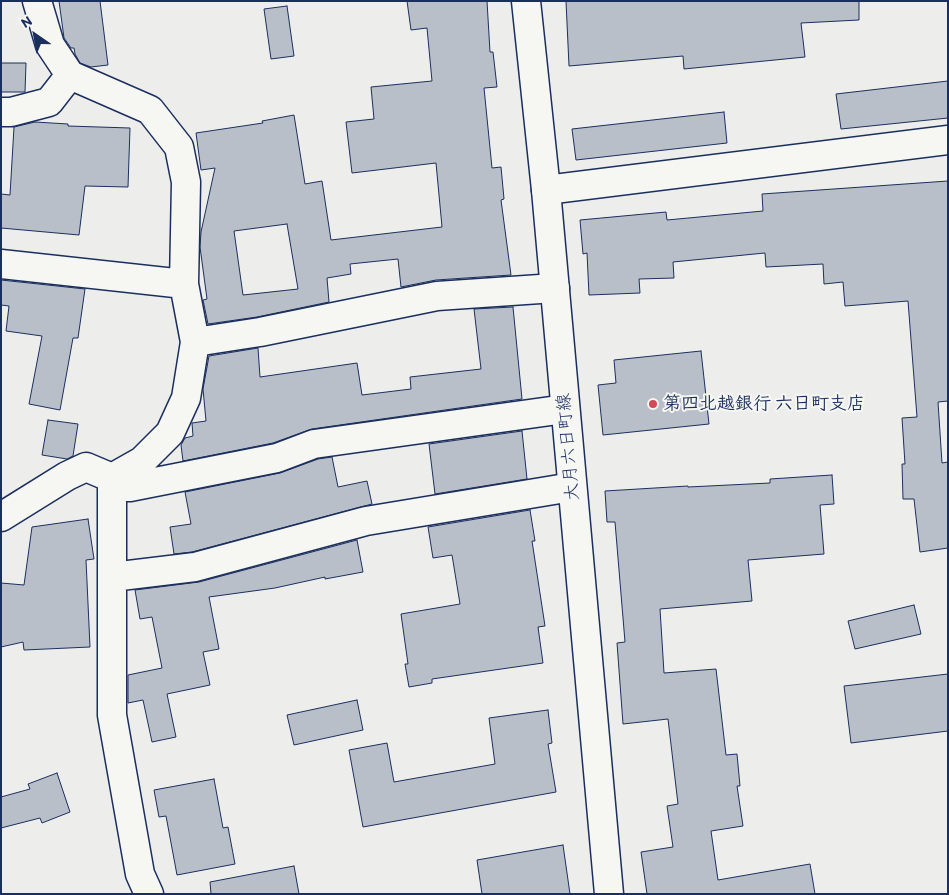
<!DOCTYPE html>
<html>
<head>
<meta charset="utf-8">
<style>
	body { margin:0 }
	#map { position:relative; width:949px; height:895px; overflow:hidden; background:#edeeec; font-family:Itim,sans-serif }
	canvas { display:block }
	.frame { position:absolute; inset:0; border:2px solid #1b2f5e; pointer-events:none }
	.north { position:absolute; left:10px; top:10px; width:50px; height:50px; -webkit-text-stroke:4px #f6f6f2; paint-order:stroke; rotate:327deg; font-size:14px; font-weight:700; line-height:20px; text-align:center; color:#1b2f5e }
	.north::after { content:''; display:block; margin:auto; width:18px; height:22px; background:#1b2f5e; clip-path:polygon(50% 0,100% 100%,50% 72%,0 100%) }
</style>
</head>
<body>
<div id="map">
<canvas width="949" height="895"></canvas>
<div class="frame"></div>
<div class="north">N</div>
</div>
<script>
const context = document.querySelector('canvas').getContext('2d');
context.lineJoin = 'round';
function fill(path, color) { context.fillStyle = color; context.fill(path, 'evenodd'); }
const poly = rows => new Path2D(rows.map(r => 'M' + r).join(''));
function strokePath(path, color, width, dash) { context.strokeStyle = color; context.lineWidth = width; context.lineCap = dash ? 'butt' : 'round'; context.setLineDash(dash || []); context.stroke(path); }
function write(font, color, halo, rows, align = 'center') {
  context.font = font + ' Itim,"Klee One",sans-serif'; context.lineWidth = 4; context.setLineDash([]); context.textBaseline = 'middle'; context.strokeStyle = halo; context.fillStyle = color; for (const [text, x, y, turn = 0] of rows) {
    context.save(); context.translate(x, y); context.rotate((+turn || 0) * Math.PI / 180); context.textAlign = isNaN(turn) ? turn : align; if (halo) context.strokeText(text, 0, 0); context.fillText(text, 0, 0); context.restore();
  }
}
const building = poly([
	[59,1,100,1,108,65,91,67,80,63,75,54,74,48,71,48,64,38,59,1],
	[407,1,487,1,490,52,493,52,497,87,484,88,492,168,501,167,504,199,501,200,511,275,436,280,401,287,398,259,350,264,351,274,327,278,329,302,257,317,208,324,203,300,207,299,200,247,201,232,215,168,201,170,196,133,263,123,262,121,294,115,305,184,322,181,331,240,442,227,436,163,352,173,346,122,374,119,371,87,432,81,427,28,411,30,407,1],
	[287,224,298,289,243,295,234,231,287,224],
	[566,1,859,1,859,20,801,23,805,57,684,69,683,56,569,66,566,1],
	[287,6,294,56,271,59,264,9,287,6],
	[1,63,26,63,25,92,1,92,1,63],
	[948,81,948,118,841,129,836,94,948,81],
	[724,112,727,143,576,160,572,129,724,112],
	[35,122,68,124,68,126,130,128,128,187,85,186,79,235,1,228,1,194,10,195,14,127,35,122],
	[948,181,948,401,938,402,942,463,948,462,948,548,920,552,914,499,903,499,902,464,905,464,902,418,917,417,908,301,845,306,843,282,824,284,823,264,766,267,765,253,673,262,674,278,639,279,640,293,589,295,587,253,583,254,580,220,666,212,667,220,763,211,762,194,948,181],
	[1,280,85,289,78,338,73,338,60,410,29,404,42,336,6,331,9,306,1,305,1,280],
	[513,307,522,399,312,429,273,443,183,461,181,445,185,438,193,436,192,423,206,421,203,389,209,356,258,348,260,377,357,363,362,395,411,389,410,377,481,369,474,309,513,307],
	[701,351,709,424,603,435,598,385,616,383,614,360,701,351],
	[48,420,78,424,73,456,67,459,42,455,48,420],
	[522,431,527,479,435,494,429,444,522,431],
	[332,457,338,487,367,481,372,504,192,552,174,554,170,527,191,524,185,492,280,473,318,459,332,457],
	[832,475,834,504,820,505,824,554,748,560,752,601,660,609,664,673,716,669,726,755,737,754,740,786,737,786,743,826,711,831,718,880,810,864,815,894,647,894,641,852,673,847,667,806,678,804,668,719,623,724,617,643,625,642,615,522,607,522,605,491,688,486,688,487,770,483,770,479,832,475],
	[530,510,535,541,532,541,545,626,538,627,543,663,432,679,432,683,409,687,405,664,408,664,401,614,460,604,452,555,433,558,428,527,530,510],
	[88,519,94,559,86,560,90,647,24,650,23,642,1,647,1,583,24,585,32,527,88,519],
	[357,540,363,572,325,579,325,577,275,588,209,597,219,649,203,652,210,685,167,694,176,737,152,742,143,700,128,703,128,675,162,668,152,617,140,619,135,590,199,582,357,540],
	[914,605,921,634,855,649,848,621,914,605],
	[948,674,948,731,851,743,844,686,948,674],
	[357,700,363,730,294,745,287,715,357,700],
	[548,710,552,743,548,744,556,792,363,827,349,750,387,743,394,782,495,764,489,718,548,710],
	[57,773,70,812,42,823,40,818,1,828,1,797,30,789,28,784,57,773],
	[214,779,223,828,228,827,235,864,177,875,166,816,159,817,154,790,214,779],
	[563,845,570,894,482,894,477,860,563,845],
	[294,866,299,894,211,894,210,882,294,866]
]);
fill(building, '#b9bfc8');
strokePath(building, '#1b2f5e', 1);
const minor = poly([
	[37,1,50,45,70,75,150,110,179,147,186,182,184,284,195,342,186,398,170,433,142,461,112,478,112,715,140,874,149,894],
	[1,112,11,112,49,102,70,75],
	[546,190,948,140],
	[1,264,184,284],
	[195,342,260,332,437,296,555,288],
	[112,487,130,487,277,458,314,444,565,409],
	[1,517,67,476,86,467,112,478],
	[112,577,195,567,366,521,572,487]
]);
const major = poly([
	[526,1,546,190,609,894]
]);
strokePath(minor, '#1b2f5e', 31);
strokePath(major, '#1b2f5e', 31);
strokePath(minor, '#f6f6f2', 28);
strokePath(major, '#f6f6f2', 28);
for (const [x, y, r, color] of [
	[653,404,5,"#d1495b"]
]) { const dot = new Path2D(); dot.arc(x, y, r, 0, 2 * Math.PI); context.fillStyle = color; context.fill(dot); strokePath(dot, '#f6f6f2', 2); }
write('bold 18px', '#1b2f5e', '#f6f6f2', [
	["第四北越銀行 六日町支店",663,404]
], 'left');
write('18px', '#1b2f5e', '#f6f6f2', [
	["大月六日町線",569,447,-95]
]);
</script>
</body>
</html>
